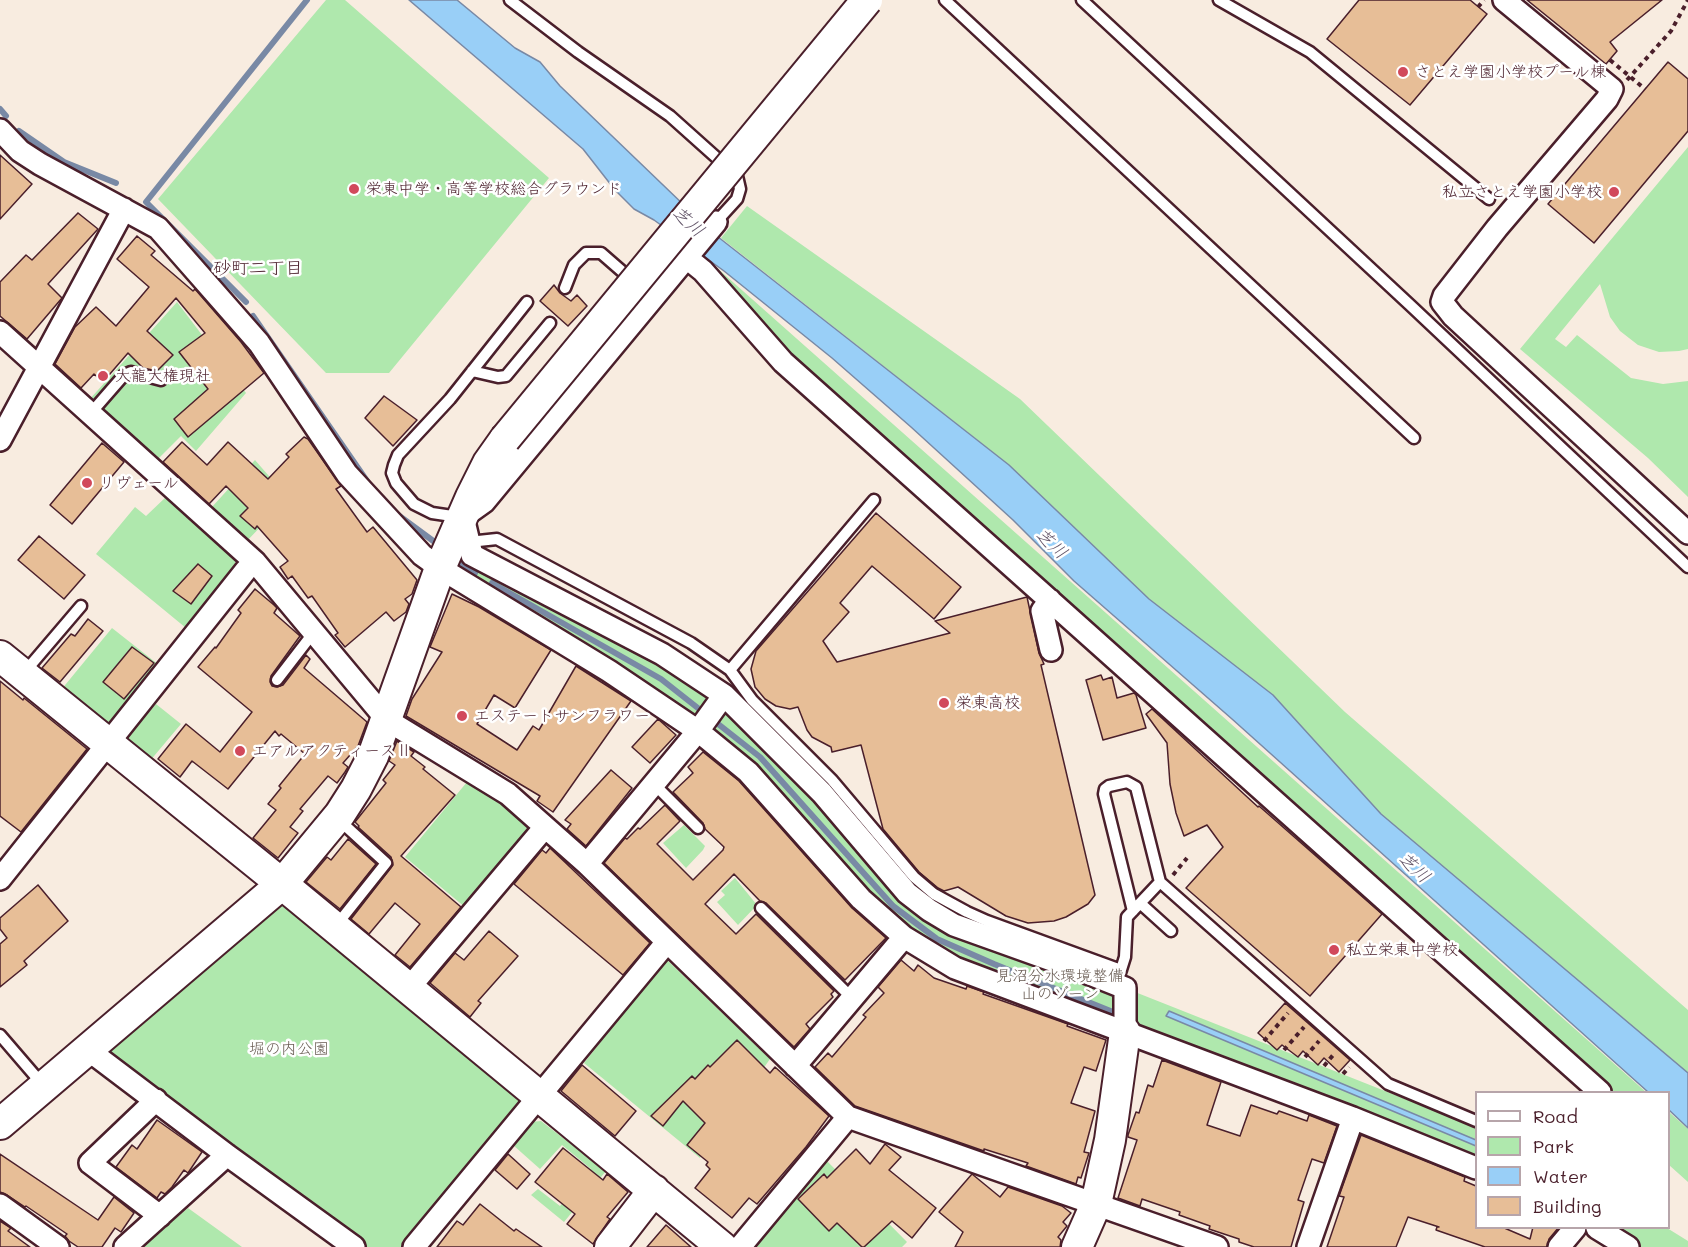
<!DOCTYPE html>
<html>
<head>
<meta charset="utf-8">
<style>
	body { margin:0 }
	#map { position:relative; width:1688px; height:1247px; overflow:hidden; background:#f8ece0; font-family:Mali,sans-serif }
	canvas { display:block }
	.legend { position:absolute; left:1475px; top:1091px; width:195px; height:138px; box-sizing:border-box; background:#fff; border:2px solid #b7a5aa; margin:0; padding:8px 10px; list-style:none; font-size:18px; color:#4a1f2b }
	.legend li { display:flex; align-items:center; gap:12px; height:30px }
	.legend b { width:30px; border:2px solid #b7a5aa }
</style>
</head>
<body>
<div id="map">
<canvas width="1688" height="1247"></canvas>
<ul class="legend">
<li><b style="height:8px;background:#fff"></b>Road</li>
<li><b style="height:16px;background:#afe8ad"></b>Park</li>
<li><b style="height:16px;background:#99cff7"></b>Water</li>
<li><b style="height:16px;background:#e7be97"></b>Building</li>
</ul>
</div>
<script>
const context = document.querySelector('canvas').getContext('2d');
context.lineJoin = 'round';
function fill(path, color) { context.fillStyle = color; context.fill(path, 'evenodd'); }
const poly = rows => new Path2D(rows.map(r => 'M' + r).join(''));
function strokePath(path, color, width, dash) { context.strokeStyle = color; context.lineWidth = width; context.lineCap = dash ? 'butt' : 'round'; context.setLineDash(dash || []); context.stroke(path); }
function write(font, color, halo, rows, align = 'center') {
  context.font = font + ' Mali,"Klee One",sans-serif'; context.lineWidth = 5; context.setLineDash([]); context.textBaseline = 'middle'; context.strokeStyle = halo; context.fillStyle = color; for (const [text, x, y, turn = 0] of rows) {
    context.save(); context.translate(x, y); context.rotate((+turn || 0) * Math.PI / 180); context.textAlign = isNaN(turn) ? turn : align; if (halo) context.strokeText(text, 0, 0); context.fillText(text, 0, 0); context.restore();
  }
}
fill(poly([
	[326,0,345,0,549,178,389,373,326,373,158,199],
	[1688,147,1688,349,1679,351,1659,352,1638,345,1620,331,1610,317,1600,284,1555,339,1566,347,1577,335,1631,378,1663,384,1688,381,1688,497,1648,458,1520,349],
	[747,206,1020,399,1345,712,1688,1010,1688,1073,1381,814,1273,695,1149,599,1009,465,721,238],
	[708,260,1646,1092,1608,1092,777,348,704,264],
	[177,302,246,393,196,451,181,436,156,461,89,400],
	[255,460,288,498,245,543,211,508],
	[167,496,235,559,235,568,186,628,96,554,135,507,146,516],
	[472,555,724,695,929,910,1125,988,1125,1032,904,937,748,772,458,579],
	[112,628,159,665,107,727,61,690],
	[156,704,181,724,149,762,126,745,127,737],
	[467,782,513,809,533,828,466,908,405,857],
	[684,825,705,846,703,850,686,868,663,843],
	[735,878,757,905,738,925,717,902,725,895,721,891],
	[282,884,540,1096,414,1247,354,1247,87,1049],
	[666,959,770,1059,700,1158,584,1063],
	[1135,992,1476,1127,1476,1168,1133,1026],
	[1669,1112,1688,1129,1688,1182,1669,1165],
	[541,1121,606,1171,564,1222,531,1195,538,1189,560,1206,591,1169,562,1145,540,1169,513,1145,531,1122],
	[825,1159,907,1242,902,1247,751,1247],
	[188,1208,242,1247,141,1247],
	[1597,1228,1667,1228,1688,1241,1688,1247,1628,1247]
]), '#afe8ad');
const water = poly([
	[409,0,457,0,515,48,540,62,560,86,713,233,1009,465,1149,599,1273,695,1381,814,1688,1073,1688,1128,1669,1110,1668,1092,1648,1092,1232,719,1074,581,1013,520,911,427,832,358,724,271,654,220,634,209,615,190,583,149,409,0],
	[1169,1011,1476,1140,1476,1146,1166,1016,1169,1011]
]);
fill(water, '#99cff7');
strokePath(water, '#7989a5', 1.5);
strokePath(poly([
	[0,109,6,116],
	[19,131,64,162,116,183],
	[246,302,146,202,307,0],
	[253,316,367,481],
	[398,515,436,543],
	[461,565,475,573],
	[492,583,661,679,760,757,893,906,937,939,994,964,1113,1012]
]), '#7989a5', 6);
const building = poly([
	[1359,0,1470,0,1487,14,1410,105,1327,39,1359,0],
	[1527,0,1662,0,1610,42,1617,51,1606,64,1527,0],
	[1668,62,1688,79,1688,131,1594,243,1548,204,1668,62],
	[0,155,32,184,0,219,0,155],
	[78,213,98,229,48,284,62,298,27,339,0,316,0,282,26,255,32,260,78,213],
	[137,236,155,251,151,255,193,291,195,289,241,342,264,373,188,437,174,419,208,389,179,352,205,333,176,298,147,331,173,355,157,371,143,368,128,353,103,382,94,374,81,388,55,364,75,327,96,307,116,326,149,287,117,259,137,236],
	[554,285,560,293,571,301,577,295,587,306,568,326,540,301,554,285],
	[384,396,417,420,393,446,365,418,384,396],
	[304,437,308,439,341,486,336,489,367,532,373,527,417,580,412,594,405,599,409,604,406,612,394,621,386,612,345,647,335,635,338,633,312,596,308,598,292,576,288,579,280,567,288,561,257,526,255,529,240,516,248,508,226,486,209,504,163,462,182,442,207,465,228,442,268,479,289,457,286,454,304,437],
	[102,443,124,462,72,524,50,505,102,443],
	[876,513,961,587,934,619,872,566,840,603,849,612,823,641,837,662,950,633,935,621,1027,597,1039,653,1044,664,1041,665,1095,895,1088,904,1066,917,1054,921,1028,923,1006,916,958,887,944,891,938,888,919,872,883,829,861,745,832,752,831,747,812,737,807,730,798,707,790,709,776,706,765,699,755,687,751,669,756,651,876,513],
	[39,536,85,575,64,599,18,560,39,536],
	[198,564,212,576,191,604,173,591,198,564],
	[255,589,274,605,277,608,274,613,300,636,271,676,270,682,272,686,277,687,283,685,306,655,310,659,304,668,367,722,358,746,343,763,348,767,345,772,337,783,328,776,300,809,303,811,290,827,298,833,278,858,253,838,276,810,268,804,281,788,279,786,305,754,281,734,279,736,275,731,228,789,192,761,180,777,158,759,186,724,220,752,252,712,198,667,215,647,216,648,241,613,238,610,255,589],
	[452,594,479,607,551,650,515,708,494,695,477,724,517,750,533,726,539,730,576,666,631,701,553,812,537,801,540,796,406,716,412,699,442,652,430,647,452,594],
	[88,619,103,631,60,682,42,668,71,634,75,636,88,619],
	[132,647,154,663,124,699,103,682,132,647],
	[1101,675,1103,680,1112,677,1117,698,1134,693,1136,695,1146,728,1103,740,1086,680,1101,675],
	[0,681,23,700,24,698,87,749,21,832,0,816,0,681],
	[1152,709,1258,807,1259,806,1382,914,1310,996,1186,888,1223,847,1207,825,1184,836,1176,813,1170,784,1167,743,1146,714,1152,709],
	[658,719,676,735,650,763,632,747,658,719],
	[397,741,414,752,411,756,425,767,423,769,455,795,401,856,461,907,410,967,395,955,420,924,395,903,369,934,351,919,393,865,391,857,358,827,359,826,355,822,386,783,383,780,395,765,389,761,397,741],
	[703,752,739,781,852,908,886,938,845,980,766,903,760,901,734,874,705,904,736,934,756,914,834,991,831,994,833,997,806,1024,810,1029,794,1047,604,863,625,838,627,839,638,828,640,829,665,805,680,821,657,844,693,880,723,850,724,847,705,829,703,823,673,792,693,773,688,767,703,752],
	[611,770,632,788,586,846,567,829,571,824,565,820,611,770],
	[348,839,376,864,340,909,306,882,327,857,331,860,348,839],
	[550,848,650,943,623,975,514,884,542,850,546,853,550,848],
	[38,885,68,921,24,961,27,965,0,987,0,944,7,938,0,929,0,918,38,885],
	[489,931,518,956,478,1001,481,1003,470,1017,430,983,455,953,464,960,489,931],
	[901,960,914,971,918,965,934,978,966,989,967,986,984,992,983,994,1068,1024,1067,1026,1106,1040,1096,1071,1084,1067,1071,1103,1095,1111,1084,1152,1089,1153,1081,1178,1078,1177,1076,1184,1026,1166,1028,1163,984,1149,984,1151,855,1106,815,1067,828,1053,832,1057,866,1017,863,1015,884,993,878,987,901,960],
	[1285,1003,1350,1060,1339,1072,1324,1058,1318,1065,1303,1051,1298,1057,1282,1045,1277,1050,1258,1033,1285,1003],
	[737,1040,770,1073,775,1067,829,1116,806,1147,757,1204,749,1198,732,1218,695,1188,710,1169,706,1165,708,1162,687,1145,705,1123,683,1101,663,1126,651,1116,692,1076,695,1079,708,1065,710,1067,737,1040],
	[1162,1060,1221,1082,1207,1125,1240,1136,1251,1105,1277,1114,1279,1111,1307,1121,1309,1115,1337,1126,1324,1163,1312,1159,1298,1200,1304,1202,1291,1247,1254,1247,1239,1242,1239,1239,1209,1229,1210,1226,1179,1215,1180,1212,1142,1199,1140,1206,1118,1198,1137,1140,1128,1137,1128,1135,1136,1112,1139,1113,1148,1085,1153,1087,1162,1060],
	[582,1065,636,1111,615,1136,561,1091,582,1065],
	[157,1120,202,1152,188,1173,184,1170,172,1187,165,1194,161,1192,157,1198,116,1167,132,1145,137,1149,157,1120],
	[1361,1135,1465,1177,1464,1181,1476,1186,1476,1227,1502,1227,1530,1239,1533,1227,1559,1227,1549,1239,1547,1247,1485,1247,1436,1230,1437,1227,1439,1227,1408,1217,1396,1247,1327,1247,1344,1197,1339,1196,1361,1135],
	[885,1144,901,1157,889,1170,936,1208,912,1238,892,1221,864,1247,862,1247,837,1223,829,1231,798,1199,824,1174,827,1178,856,1149,870,1164,885,1144],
	[563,1148,603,1180,607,1174,628,1192,607,1217,610,1219,593,1244,567,1224,575,1214,535,1182,563,1148],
	[0,1154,98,1220,114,1197,134,1213,121,1232,115,1228,102,1247,78,1247,69,1241,65,1236,67,1234,26,1206,25,1207,7,1195,0,1192,0,1154],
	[508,1154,530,1174,517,1189,495,1170,508,1154],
	[972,1174,1000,1197,1008,1187,1062,1206,1071,1213,1063,1222,1067,1226,1058,1237,1061,1240,1060,1247,955,1247,963,1232,939,1212,972,1174],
	[480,1204,514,1231,516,1229,542,1247,437,1247,457,1221,463,1225,480,1204],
	[0,1221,11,1228,8,1231,30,1247,0,1247,0,1221],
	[666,1225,691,1247,647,1247,666,1225]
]);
fill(building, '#e7be97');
strokePath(building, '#4a1f2b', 1.5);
const lane = poly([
	[510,0,578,52,670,116,737,176,740,189,737,199,716,222],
	[945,0,1414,438],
	[1082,0,1410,305,1688,567],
	[1219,0,1310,52,1489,199],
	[565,288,574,265,586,253,601,253,632,280],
	[472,371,498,377,506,376,550,323],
	[90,414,124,375,131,372,161,380],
	[874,500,730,670,752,700,832,780,914,877,934,894,967,912,987,921,1121,970],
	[459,517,432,513,414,504,396,483,392,473,394,465,398,455,450,399,527,302],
	[469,542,497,539,691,643,730,670],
	[23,674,81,606],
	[277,680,314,632],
	[654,784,698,828],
	[1160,882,1388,1084,1476,1121],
	[1140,903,1171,931],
	[761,908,852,998],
	[335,927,386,863,339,820],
	[1119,976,1125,957,1127,917,1160,882,1136,787,1127,782,1109,786,1105,789,1104,794,1133,911],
	[0,1035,43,1085]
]);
const street = poly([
	[1504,0,1612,89,1607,99,1497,228,1444,296,1442,302,1453,316,1688,533],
	[0,130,20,151,40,164,158,228,259,343,347,474,422,555,440,568,609,671,698,731,748,772,861,899,904,937,955,968,1353,1118,1476,1168],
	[716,222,484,502,463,517,472,555,662,654,724,695,822,793,907,893,929,910,954,925,1077,969,1125,988,1125,1032],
	[687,258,703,271,783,362,1600,1092],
	[0,332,255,562,387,720,508,794,587,864,848,1117,1217,1247],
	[0,440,124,209],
	[1050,600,1042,611,1051,650],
	[587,864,698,731,724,695],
	[0,879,246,570,255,562],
	[409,988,545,827],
	[87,1049,227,1155,354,1247],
	[795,1066,904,937],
	[156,1100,90,1163,160,1216],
	[0,1205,58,1247],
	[1597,1228,1628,1247],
	[125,1247,227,1155],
	[414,1247,667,942],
	[740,1247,848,1117],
	[1308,1247,1353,1118],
	[1559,1247,1575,1228]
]);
const secondary = poly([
	[0,656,282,884,722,1247],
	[0,1124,282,884,340,814,356,789,373,756,440,568,471,497,488,463,505,439],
	[610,1247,654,1190],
	[1077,1247,1096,1204,1110,1140,1125,1032]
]);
strokePath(lane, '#4a1f2b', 15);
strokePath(street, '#4a1f2b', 26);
strokePath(secondary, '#4a1f2b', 34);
strokePath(poly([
	[1478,7,1484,0],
	[1627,80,1671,31,1688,0],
	[1173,875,1187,858],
	[1264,1041,1288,1013],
	[1284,1050,1304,1027],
	[1305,1057,1319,1041],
	[1324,1066,1334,1054],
	[1343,1074,1349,1067]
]), '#4a1f2b', 4, [4.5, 4.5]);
strokePath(lane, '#fff', 10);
strokePath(street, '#fff', 21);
strokePath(secondary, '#fff', 30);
const secondaryBridge = poly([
	[505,439,867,0]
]);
strokePath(secondaryBridge, '#4a1f2b', 34, []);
strokePath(poly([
	[1610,60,1645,89]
]), '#4a1f2b', 4, [4.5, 4.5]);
strokePath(secondaryBridge, '#fff', 30);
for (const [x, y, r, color] of [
	[1403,72,6,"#d1495b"],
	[354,189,6,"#d1495b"],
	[1614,192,6,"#d1495b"],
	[103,376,6,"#d1495b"],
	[87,483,6,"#d1495b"],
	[944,703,6,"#d1495b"],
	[462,716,6,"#d1495b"],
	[240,751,6,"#d1495b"],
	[1334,950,6,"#d1495b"]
]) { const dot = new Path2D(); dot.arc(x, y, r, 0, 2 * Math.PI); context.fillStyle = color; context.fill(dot); strokePath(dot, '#fff', 2); }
write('16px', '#4a1f2b', '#fff', [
	["さとえ学園小学校プール棟",1415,72],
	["栄東中学・高等学校総合グラウンド",366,189],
	["私立さとえ学園小学校",1602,192,"right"],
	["大龍大権現社",115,376],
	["リヴェール",99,483],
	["栄東高校",956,703],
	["エステートサンフラワー",474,716],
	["エアルアクティースⅡ",252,751],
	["私立栄東中学校",1346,950]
], 'left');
write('16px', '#685b52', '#fff', [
	["見沼分水環境整備",1060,976],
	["山のゾーン",1060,994],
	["堀の内公園",289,1049]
]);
write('italic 18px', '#625468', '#fff', [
	["芝川",688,222,41],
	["芝川",1051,544,42],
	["芝川",1414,868,42]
]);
write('18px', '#4a1f2b', '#fff', [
	["砂町二丁目",258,268]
]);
</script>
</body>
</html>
